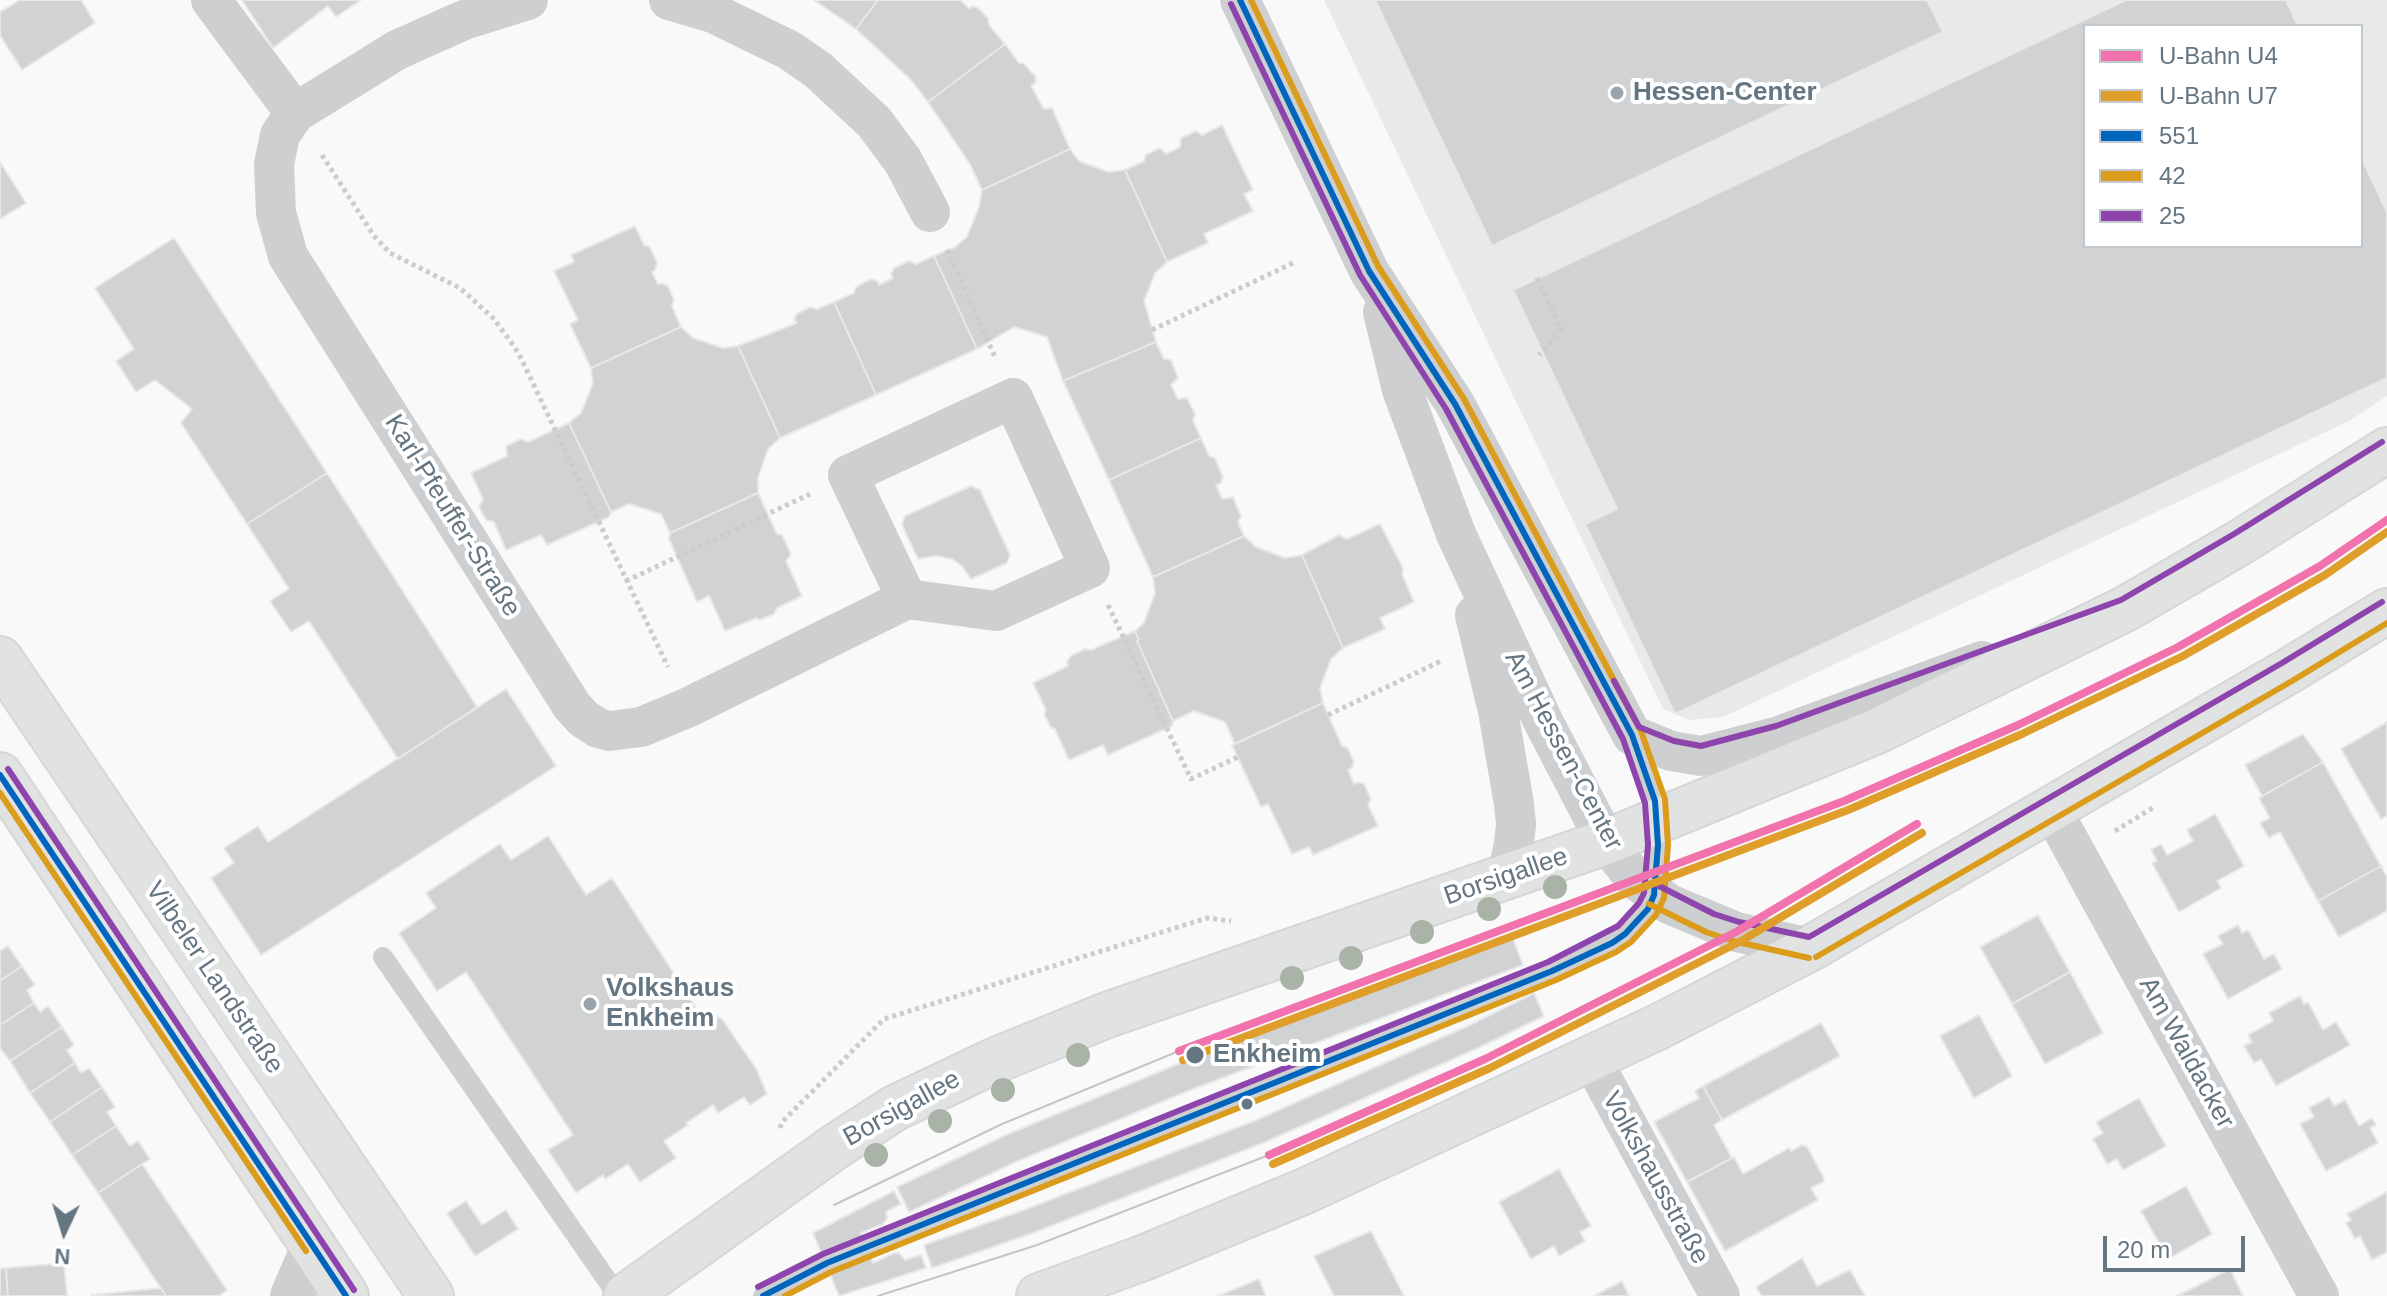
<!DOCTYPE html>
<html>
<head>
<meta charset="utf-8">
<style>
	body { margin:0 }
	#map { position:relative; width:2387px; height:1296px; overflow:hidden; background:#f9f9f9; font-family:Arial,sans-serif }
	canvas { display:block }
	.legend { position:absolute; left:2083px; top:24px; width:280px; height:224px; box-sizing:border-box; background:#fff; border:2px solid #c1c8cd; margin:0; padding:10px 14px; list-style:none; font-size:24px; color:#657683 }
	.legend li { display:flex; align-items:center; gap:16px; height:40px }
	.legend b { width:40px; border:2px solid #c1c8cd }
	.north { position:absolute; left:24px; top:1192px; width:80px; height:80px; -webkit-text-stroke:6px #fff; paint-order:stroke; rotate:184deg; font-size:22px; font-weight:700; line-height:32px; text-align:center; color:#657683 }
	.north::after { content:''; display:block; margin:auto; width:28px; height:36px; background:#657683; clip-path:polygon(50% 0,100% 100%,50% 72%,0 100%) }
	.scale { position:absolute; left:2103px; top:1236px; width:142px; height:36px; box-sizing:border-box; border:4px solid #657683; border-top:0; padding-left:10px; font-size:24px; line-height:28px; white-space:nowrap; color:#657683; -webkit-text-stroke:6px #fff; paint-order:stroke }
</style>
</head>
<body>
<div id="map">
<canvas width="2387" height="1296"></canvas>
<ul class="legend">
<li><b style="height:10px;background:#f172ac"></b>U-Bahn U4</li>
<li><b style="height:10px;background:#de9e29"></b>U-Bahn U7</li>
<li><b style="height:10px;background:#0065bd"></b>551</li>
<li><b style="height:10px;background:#da9c1a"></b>42</li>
<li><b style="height:10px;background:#8e44ad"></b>25</li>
</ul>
<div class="north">N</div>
<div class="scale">20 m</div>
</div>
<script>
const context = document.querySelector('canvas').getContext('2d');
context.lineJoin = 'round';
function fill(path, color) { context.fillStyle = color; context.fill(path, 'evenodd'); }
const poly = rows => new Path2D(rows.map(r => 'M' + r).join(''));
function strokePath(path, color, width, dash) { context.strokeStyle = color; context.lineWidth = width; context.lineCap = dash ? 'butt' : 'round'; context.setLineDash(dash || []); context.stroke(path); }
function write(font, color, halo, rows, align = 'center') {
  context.font = font + ' Arial,sans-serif'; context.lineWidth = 8; context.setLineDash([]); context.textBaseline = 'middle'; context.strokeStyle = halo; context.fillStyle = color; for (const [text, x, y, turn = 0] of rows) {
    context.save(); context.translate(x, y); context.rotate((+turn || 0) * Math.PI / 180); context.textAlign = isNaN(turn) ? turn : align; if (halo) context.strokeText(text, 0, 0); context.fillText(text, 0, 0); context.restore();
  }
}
fill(poly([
	[1324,0,2387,0,2387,396,2351,420,1723,717,1689,720,1663,709],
	[2085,26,2361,26,2361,246,2085,246]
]), '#e8e9e9');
const building = poly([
	[20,0,81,0,95,23,22,70,0,35,0,12,20,0],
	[242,0,361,0,336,17,328,6,273,48,242,0],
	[814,0,878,0,856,29,814,0],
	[878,0,960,0,970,9,972,6,978,8,988,18,989,25,1005,44,928,102,911,80,856,29,878,0],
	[1375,0,1927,0,1943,32,1492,246,1375,0],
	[2126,0,2286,0,2298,26,2085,26,2085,246,2361,246,2361,157,2387,212,2387,378,1675,714,1585,524,1617,509,1513,290,2126,0],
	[1005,44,1019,63,1023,63,1035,76,1036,82,1031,86,1044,109,1052,108,1070,149,982,190,970,164,928,102,1005,44],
	[1222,125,1253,190,1244,194,1253,211,1204,234,1208,243,1167,262,1125,170,1144,161,1146,155,1160,148,1166,154,1180,147,1181,138,1196,131,1202,135,1222,125],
	[1070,149,1079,161,1108,172,1125,170,1167,262,1155,273,1144,301,1156,342,1063,381,1047,337,1014,327,977,349,934,256,955,247,967,237,979,207,982,190,1070,149],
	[0,162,26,203,0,219,0,162],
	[635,226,644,245,650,247,657,263,655,270,652,272,658,284,661,283,668,286,674,300,672,306,681,327,591,368,570,324,578,320,554,271,574,262,571,255,635,226],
	[174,238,327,473,247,524,181,423,192,409,155,380,136,392,116,361,134,349,95,288,174,238],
	[934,256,977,349,876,395,834,302,854,293,856,287,871,279,877,281,879,285,893,278,891,274,894,268,909,261,916,264,934,256],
	[834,302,876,395,780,438,738,346,797,323,794,319,797,314,810,307,817,309,834,302],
	[681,327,693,338,723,348,738,346,780,438,768,449,758,478,758,493,670,533,661,514,629,504,611,512,569,423,581,413,593,383,591,368,681,327],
	[1156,342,1164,359,1171,360,1178,378,1171,385,1178,399,1187,398,1195,414,1193,421,1201,438,1109,480,1063,381,1156,342],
	[569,423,611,512,609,517,547,545,541,535,506,550,494,522,486,520,479,507,483,499,471,473,507,456,506,446,521,439,528,442,569,423],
	[1201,438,1209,456,1215,458,1223,477,1221,483,1216,485,1222,499,1233,497,1241,516,1238,522,1244,536,1153,577,1109,480,1201,438],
	[327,473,477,707,398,759,309,621,291,632,270,601,289,589,247,524,327,473],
	[971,486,980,490,1010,555,1007,563,971,579,962,566,952,559,936,556,918,559,902,525,905,516,971,486],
	[758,493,777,534,782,535,791,554,786,561,802,596,777,608,774,614,760,620,756,618,725,631,709,596,697,602,669,539,670,533,758,493],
	[1380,524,1403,568,1402,574,1414,602,1380,618,1385,629,1343,648,1302,555,1339,535,1347,539,1380,524],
	[1244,536,1256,547,1285,558,1302,555,1343,648,1331,659,1320,688,1323,703,1235,744,1225,722,1194,711,1173,721,1137,641,1139,640,1135,631,1144,623,1155,593,1153,577,1244,536],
	[1135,631,1139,640,1137,641,1173,721,1172,726,1108,755,1103,745,1069,760,1055,729,1051,728,1044,714,1046,710,1033,683,1068,666,1067,662,1071,656,1085,649,1091,650,1135,631],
	[506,689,556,766,261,955,211,878,234,863,224,848,258,826,268,842,506,689],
	[1323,703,1342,746,1347,747,1354,762,1352,768,1348,770,1354,784,1358,782,1364,784,1371,799,1368,805,1378,826,1313,855,1309,847,1292,854,1268,804,1261,807,1232,745,1323,703],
	[2387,722,2387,816,2381,819,2341,749,2387,722],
	[2303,734,2323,762,2262,796,2245,765,2303,734],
	[2323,762,2381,866,2318,901,2280,832,2269,838,2260,823,2270,818,2259,798,2323,762],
	[2215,814,2244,866,2217,881,2221,888,2179,912,2152,863,2157,861,2151,850,2161,844,2167,855,2193,841,2187,830,2215,814],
	[548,836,586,895,612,878,706,1023,716,1016,722,1019,757,1070,767,1094,750,1105,744,1097,718,1113,713,1105,686,1123,688,1125,664,1141,676,1158,640,1182,628,1164,605,1179,603,1175,576,1193,548,1150,573,1135,466,972,437,991,399,933,436,908,426,893,500,844,511,860,548,836],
	[2381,866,2387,877,2387,911,2339,937,2318,901,2381,866],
	[2038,915,2070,972,2012,1004,1980,947,2038,915],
	[2238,925,2242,933,2248,930,2264,959,2274,954,2282,969,2228,999,2203,954,2223,944,2218,936,2238,925],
	[1513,939,1523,965,1193,1089,1018,1161,909,1212,897,1187,1006,1135,1183,1062,1513,939],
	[8,946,22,966,0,981,0,951,8,946],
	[22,966,35,985,27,990,34,1003,0,1025,0,981,22,966],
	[2070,972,2103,1033,2045,1064,2012,1004,2070,972],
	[1534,993,1544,1016,1478,1048,1263,1143,1033,1233,932,1268,924,1245,1024,1210,1254,1121,1468,1026,1534,993],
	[2300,996,2304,1004,2308,1002,2323,1030,2336,1022,2350,1045,2276,1086,2261,1059,2254,1063,2244,1046,2252,1042,2248,1035,2273,1021,2269,1013,2300,996],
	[34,1003,40,1012,48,1006,62,1027,10,1061,0,1048,0,1025,34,1003],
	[1979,1015,2012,1076,1974,1098,1940,1036,1979,1015],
	[1821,1023,1840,1056,1722,1120,1703,1086,1821,1023],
	[62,1027,74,1045,67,1050,75,1063,30,1093,10,1061,62,1027],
	[75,1063,81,1073,89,1068,102,1087,50,1122,30,1093,75,1063],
	[1703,1086,1722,1120,1714,1125,1732,1158,1687,1182,1654,1122,1699,1098,1695,1091,1703,1086],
	[102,1087,115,1107,107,1112,116,1126,72,1155,50,1122,102,1087],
	[2329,1097,2334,1106,2345,1100,2359,1126,2372,1118,2376,1125,2370,1128,2378,1143,2326,1171,2300,1124,2314,1117,2309,1108,2329,1097],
	[2139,1098,2166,1146,2123,1170,2117,1159,2107,1164,2093,1139,2103,1133,2096,1122,2139,1098],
	[116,1126,130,1146,138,1141,150,1159,98,1193,72,1155,116,1126],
	[1802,1145,1807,1147,1824,1178,1823,1182,1811,1188,1818,1200,1725,1251,1687,1182,1734,1157,1743,1174,1789,1148,1791,1151,1802,1145],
	[142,1164,227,1290,219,1296,166,1296,98,1193,142,1164],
	[1559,1169,1591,1226,1580,1232,1585,1241,1559,1256,1554,1246,1531,1259,1499,1202,1559,1169],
	[2186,1186,2212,1234,2168,1259,2141,1211,2186,1186],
	[894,1191,901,1204,886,1212,887,1218,883,1224,861,1233,873,1263,894,1253,899,1253,905,1260,921,1255,926,1268,839,1296,813,1233,894,1191],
	[2387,1192,2387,1252,2372,1260,2360,1236,2355,1239,2346,1223,2351,1220,2347,1214,2387,1192],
	[466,1201,482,1225,506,1210,518,1229,475,1256,447,1213,466,1201],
	[1371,1231,1404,1296,1334,1296,1314,1256,1371,1231],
	[1802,1258,1817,1286,1850,1270,1865,1296,1762,1296,1756,1287,1802,1258],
	[64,1263,67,1296,8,1296,6,1268,64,1263],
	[6,1268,8,1296,0,1296,0,1269,6,1268],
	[2230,1269,2243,1296,2176,1296,2187,1291,2230,1269],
	[1259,1279,1266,1296,1218,1296,1259,1279],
	[1622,1281,1629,1296,1594,1296,1622,1281],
	[161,1288,166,1296,91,1296,91,1295,161,1288]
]);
fill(building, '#d0d2d3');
strokePath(building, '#e8e8e8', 2);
const secondary = poly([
	[0,659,431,1296],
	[0,775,346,1296],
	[626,1296,836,1146,895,1108,996,1060,1107,1015,1606,842,1877,731,2125,609,2239,543,2387,450],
	[1039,1296,1143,1258,1305,1191,1658,1027,1811,948,2287,672,2387,611]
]);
strokePath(secondary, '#d5d6d7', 48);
strokePath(poly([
	[322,155,374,236,390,253,460,288,494,319,508,338,519,354,668,667],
	[947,250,995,357],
	[1537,278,1561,329,1539,355],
	[1152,330,1293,263],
	[626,581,810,494],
	[1108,605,1191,779,1238,757],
	[1328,715,1441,661],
	[2115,831,2154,807],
	[780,1128,782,1122,884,1019,1207,918,1231,921]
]), '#cbcccd', 5, [4, 4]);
strokePath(poly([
	[383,957,618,1296],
	[868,1248,1415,1028,1612,943,1637,923,1648,909,1654,895,1658,872,1655,801,1632,735],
	[763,1296,827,1263]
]), '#cecfd0', 20);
strokePath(poly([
	[211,0,295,113,280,135,274,164,276,213,288,256,572,706,584,719,598,728,609,731,641,727,687,708,907,599,996,611,1090,568,1013,398,848,475,907,599],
	[669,0,713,13,789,50,818,70,874,122,903,161,930,212],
	[1240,0,1369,271,1455,404,1632,735,1671,751,1701,756,1779,736,1982,661],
	[295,113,397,50,464,20,528,0],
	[1383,312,1402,390,1456,534,1544,723,1606,842,1636,880,1669,904,1736,932,1811,948],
	[1475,615,1498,711,1514,804,1516,824,1514,844,1507,877],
	[2052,810,2319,1296],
	[1592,1060,1720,1296]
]), '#cecfd0', 40);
strokePath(poly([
	[292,1296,314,1245]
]), '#cecfd0', 44);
strokePath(secondary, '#e1e2e2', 44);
strokePath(poly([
	[834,1205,1002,1124,1179,1051],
	[878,1296,1037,1245,1269,1155]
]), '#c3c5c6', 2);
strokePath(poly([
	[0,775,346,1296],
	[763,1296,827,1263,1552,971,1612,943,1625,934,1648,909,1654,895,1658,845,1655,801,1632,735,1455,404,1369,271,1240,0]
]), '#0065bd', 6);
strokePath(poly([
	[0,793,306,1251],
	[1649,904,1706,932,1733,941,1809,958],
	[1816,957,2292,681,2387,623],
	[785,1296,831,1272,1556,980,1616,952,1631,942,1656,915,1664,898,1668,845,1665,799,1641,731,1464,399,1378,266,1251,0]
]), '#da9c1a', 6);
strokePath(poly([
	[1614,681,1639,727,1674,741,1701,746,1776,726,2121,600,2234,534,2382,442],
	[8,769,354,1290],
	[1659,886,1714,914,1739,922,1809,937,2282,663,2382,602],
	[758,1287,823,1254,1548,962,1618,926,1639,903,1644,893,1648,845,1645,803,1623,739,1446,409,1360,275,1231,4]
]), '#8e44ad', 6);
strokePath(poly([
	[1179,1051,1844,801,2018,725,2178,647,2320,566,2387,520],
	[1269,1155,1485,1059,1736,932,1917,824]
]), '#f172ac', 8);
strokePath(poly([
	[1183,1060,1848,810,2022,734,2183,656,2325,575,2387,532],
	[1273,1164,1490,1068,1741,941,1922,833]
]), '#de9e29', 8);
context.fillStyle = '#a9b3a7';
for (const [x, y] of [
	[1555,887],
	[1489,909],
	[1422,932],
	[1351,958],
	[1292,978],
	[1078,1055],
	[1003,1090],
	[940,1121],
	[876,1155]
]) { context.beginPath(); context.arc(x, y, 12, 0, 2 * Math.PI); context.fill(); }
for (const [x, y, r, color] of [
	[1617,93,8,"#99a4ac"],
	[590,1004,8,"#99a4ac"],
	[1195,1055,10,"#657683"],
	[1247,1104,7,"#657683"]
]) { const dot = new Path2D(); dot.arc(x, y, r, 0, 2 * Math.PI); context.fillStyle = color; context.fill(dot); strokePath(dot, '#fff', 3); }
write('bold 26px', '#657683', '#fff', [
	["Hessen-Center",1633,93],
	["Volkshaus",606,989],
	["Enkheim",606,1019]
], 'left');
write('26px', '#657683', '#fff', [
	["Karl-Pfeuffer-Straße",452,516,58],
	["Am Hessen-Center",1563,751,62],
	["Borsigallee",1506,877,-19],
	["Vilbeler Landstraße",214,978,56],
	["Am Waldacker",2186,1053,61],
	["Borsigallee",902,1109,-29],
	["Volkshausstraße",1655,1178,61]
]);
write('bold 26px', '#657683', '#fff', [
	["Enkheim",1213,1055]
], 'left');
</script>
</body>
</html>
